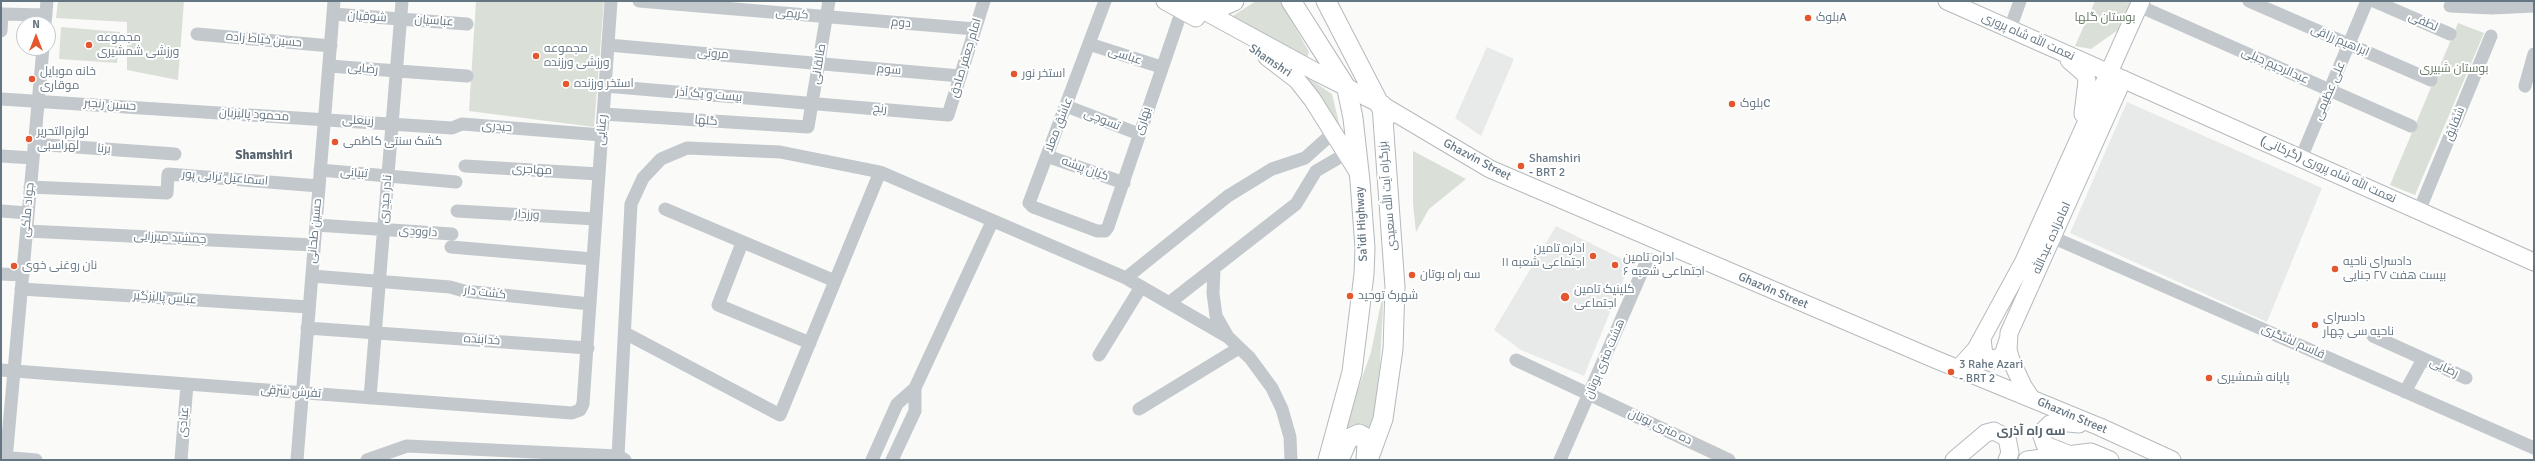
<!DOCTYPE html>
<html>
<head>
<meta charset="utf-8">
<style>
	body { margin:0 }
	#map { position:relative; width:2535px; height:461px; overflow:hidden; background:#fafaf8; font-family:Signika,sans-serif }
	canvas { display:block }
	.frame { position:absolute; inset:0; border:2px solid #657683; pointer-events:none }
	.north { position:absolute; left:16px; top:16px; width:40px; height:40px; box-sizing:border-box; background:#fff; border:1px solid #c1c8cd; border-radius:50%; rotate:0deg; font-size:11px; font-weight:700; line-height:16px; text-align:center; color:#657683 }
	.north::after { content:''; display:block; margin:auto; width:14px; height:18px; background:#e4572e; clip-path:polygon(50% 0,100% 100%,50% 72%,0 100%) }
</style>
</head>
<body>
<div id="map">
<canvas width="2535" height="461"></canvas>
<div class="frame"></div>
<div class="north">N</div>
</div>
<script>
const context = document.querySelector('canvas').getContext('2d');
context.lineJoin = 'round';
function fill(path, color) { context.fillStyle = color; context.fill(path, 'evenodd'); }
const poly = rows => new Path2D(rows.map(r => 'M' + r).join(''));
function strokePath(path, color, width, dash) { context.strokeStyle = color; context.lineWidth = width; context.lineCap = dash ? 'butt' : 'round'; context.setLineDash(dash || []); context.stroke(path); }
function write(font, color, halo, rows, align = 'center') {
  context.font = font + ' Signika,Cairo,sans-serif'; context.lineWidth = 4; context.setLineDash([]); context.textBaseline = 'middle'; context.strokeStyle = halo; context.fillStyle = color; for (const [text, x, y, turn = 0] of rows) {
    context.save(); context.translate(x, y); context.rotate((+turn || 0) * Math.PI / 180); context.textAlign = isNaN(turn) ? turn : align; if (halo) context.strokeText(text, 0, 0); context.fillText(text, 0, 0); context.restore();
  }
}
fill(poly([
	[1487,47,1514,59,1481,136,1455,118],
	[2127,102,2322,188,2267,322,2070,233],
	[1556,226,1630,263,1584,376,1521,350,1494,330]
]), '#e8e9e9');
fill(poly([
	[58,1,184,1,178,80,127,70,127,22,56,18],
	[476,1,604,1,594,127,469,111],
	[1256,1,1280,1,1309,52,1307,58,1231,17],
	[2095,1,2131,1,2118,30,2091,49,2075,46],
	[2458,23,2484,33,2415,195,2390,185],
	[61,27,120,32,117,63,59,59],
	[1283,61,1332,94,1341,131],
	[1413,151,1466,179,1429,209,1416,232,1413,204],
	[1384,288,1378,401,1371,437,1368,428,1362,424,1355,424,1343,432,1371,352]
]), '#dadfd7');
const major = poly([
	[1165,1,1196,18],
	[1186,1,1318,73,1382,105,1490,169,1932,358,2100,427,2172,460],
	[1947,1,2534,262],
	[1267,57,1297,80,1312,99,1358,172],
	[2069,60,2085,74,2087,81,2083,114],
	[1982,339,1984,355,1993,360,2003,355,2008,340],
	[1958,369,1976,349,2024,261,2141,1],
	[2031,398,2023,386,2011,360,2008,350,2009,333,2123,79],
	[2068,454,2045,445,2041,433,2050,424,2058,422,2079,424],
	[1954,460,1986,433,1994,431,2007,438,2010,453,2007,460],
	[2027,460,2091,452,2110,460]
]);
const highway = poly([
	[1291,1,1347,89,1353,118,1360,181,1365,248,1364,274,1352,372,1328,460],
	[1326,1,1386,117],
	[1200,9,1220,7,1234,1],
	[1339,460,1348,439,1359,434,1364,437,1367,443,1366,460],
	[1368,460,1383,419,1393,349,1395,287,1382,105]
]);
strokePath(major, '#b5babe', 19);
strokePath(highway, '#b4b9bd', 21);
strokePath(poly([
	[639,1,975,29],
	[1105,1,1029,203,1033,207,1097,231,1105,231,1108,227,1182,10],
	[2249,1,2431,80],
	[2374,1,2450,34],
	[2139,6,2411,126],
	[2450,6,2492,8,2534,6],
	[1,14,46,15],
	[333,14,467,24],
	[45,23,47,1],
	[2010,29,2020,1],
	[1,31,2,14],
	[197,34,331,46],
	[1089,44,1161,67],
	[608,45,960,76],
	[329,66,467,76],
	[605,86,948,115,984,1],
	[2525,86,2534,54],
	[1,99,452,128,462,124,602,135],
	[1066,106,1139,134],
	[603,114,808,127,829,1],
	[34,144,175,154],
	[1,156,33,158],
	[1047,156,1124,183],
	[2301,158,2367,1],
	[465,166,599,174],
	[320,170,456,182],
	[30,187,167,193,168,174,319,186],
	[665,209,835,281],
	[1,211,28,213],
	[457,211,596,219],
	[2419,211,2491,36],
	[316,225,452,234],
	[27,231,314,245],
	[2052,237,2534,448],
	[742,243,718,305,810,343],
	[451,247,593,259],
	[1214,268,1213,293,1216,316,1228,337,1250,358,1272,388,1282,409,1290,437,1291,460],
	[1,274,23,275],
	[312,276,450,287,464,291,590,304],
	[1126,278,1228,196,1272,169,1305,158,1334,132],
	[21,289,309,307],
	[1169,303,1296,204,1316,171,1347,153],
	[307,328,588,348],
	[625,333,780,415,880,172],
	[2373,336,2466,378],
	[1099,355,1141,287],
	[1516,360,1729,460],
	[1,370,572,413,580,410,583,404,611,1],
	[2405,392,2423,359],
	[370,398,402,1],
	[1139,409,1239,348],
	[618,456,631,204,643,178,661,159,687,148,780,152,880,172,1126,278,1228,337],
	[1,457,36,460],
	[6,460,43,48],
	[181,460,187,384],
	[297,460,334,1],
	[367,460,407,446,618,456,625,460],
	[872,460,897,404,915,388],
	[892,460,915,411,915,388,992,222],
	[1560,460,1648,258]
]), '#c3c8cc', 13);
strokePath(major, '#fff', 17);
strokePath(highway, '#fff', 19);
for (const [x, y, r, color] of [
	[1808,18,4,"#e4572e"],
	[89,45,4,"#e4572e"],
	[536,56,4,"#e4572e"],
	[1014,74,4,"#e4572e"],
	[32,79,4,"#e4572e"],
	[566,84,4,"#e4572e"],
	[1732,104,4,"#e4572e"],
	[29,139,4,"#e4572e"],
	[335,142,4,"#e4572e"],
	[1521,166,4,"#e4572e"],
	[1593,256,4,"#e4572e"],
	[1615,265,4,"#e4572e"],
	[14,266,4,"#e4572e"],
	[2335,269,4,"#e4572e"],
	[1412,275,4,"#e4572e"],
	[1350,296,4,"#e4572e"],
	[1565,297,5,"#e4572e"],
	[2315,325,4,"#e4572e"],
	[1951,372,4,"#e4572e"],
	[2209,378,4,"#e4572e"]
]) { const dot = new Path2D(); dot.arc(x, y, r, 0, 2 * Math.PI); context.fillStyle = color; context.fill(dot); strokePath(dot, '#fff', 1.5); }
write('12px', '#657683', '#fff', [
	["کریمی",792,14,5],
	["شوقیان",367,17,4],
	["عباسیان",434,21,4],
	["لطفی",2423,22,24],
	["دوم",901,23,5],
	["نعمت الله شاه پروری",2028,37,24],
	["حسین خیاط زاده",264,40,5],
	["ابراهیم رزاقی",2340,41,23],
	["مروتی",713,54,5],
	["عباسی",1125,56,18],
	["امام جعفر صادق",966,58,-73],
	["Shamshri",1270,61,34],
	["طالقانی",819,64,-81],
	["عبدالرحیم جبلی",2275,66,24],
	["رضایی",363,69,5],
	["سوم",889,70,5],
	["علی عظیمی",2330,91,-67],
	["بیست و یک آذر",709,95,5],
	["حسین رنجبر",110,105,4],
	["رنج",880,109,5],
	["محمود پالیزبان",254,115,4],
	["تسوچی",1102,120,22],
	["زینعلی",358,121,3],
	["گلها",706,121,4],
	["بهاری",1143,121,-72],
	["شقایق",2455,124,-68],
	["عاشق معلا",1059,125,-69],
	["حیدری",497,127,4],
	["رعنایی",602,130,-86],
	["برنا",104,149,4],
	["Ghazvin Street",1477,160,28],
	["کیان پیشه",1085,169,20],
	["مهاجری",532,170,3],
	["نعمت الله شاه پروری (گرکانی)",2328,170,24],
	["تبیانی",354,173,4],
	["اسماعیل ترابی پور",225,178,5],
	["بزرگراه آیت الله سعیدی",1388,196,-95],
	["نادر حیدری",386,199,-85],
	["جواد ملکی",28,210,-85],
	["ورزدار",527,215,3],
	["Sa'idi Highway",1362,224,-93],
	["حسین طحانی",315,231,-85],
	["داوودی",418,232,4],
	["جمشید میرزایی",170,238,3],
	["امامزاده عبدالله",2052,238,-66],
	["Ghazvin Street",1773,291,23],
	["کشت دار",485,293,7],
	["عباس پالیزگیر",165,298,4],
	["خدابنده",482,340,4],
	["قاسم لشگری",2293,342,24],
	["هشت متری بوتان",1605,359,-67],
	["رضایی",2444,368,25],
	["تفرش شرقی",291,392,4],
	["Ghazvin Street",2072,416,23],
	["عبادی",184,422,-85],
	["ده متری بوتان",1660,427,25]
]);
write('12px', '#657683', '#fff', [
	["بلوکA",1816,18],
	["مجموعه",97,38],
	["ورزشی شمشیری",97,52],
	["مجموعه",544,49],
	["ورزشی ورزنده",544,63],
	["خانه موبایل",40,72],
	["موقاری",40,86],
	["استخر نور",1022,74],
	["استخر ورزنده",574,84],
	["بلوکC",1740,104],
	["لوازم‌التحریر",37,132],
	["لهراسبی",37,146],
	["کشک سنتی کاظمی",343,142],
	["Shamshiri",1529,159],
	["- BRT 2",1529,173],
	["اداره تامین",1585,249,"right"],
	["اجتماعی شعبه ۱۱",1585,263,"right"],
	["اداره تامین",1623,258],
	["اجتماعی شعبه ۶",1623,272],
	["دادسرای ناحیه",2343,262],
	["بیست هفت ۲۷ جنایی",2343,276],
	["نان روغنی خوی",22,266],
	["سه راه بوتان",1420,275],
	["کلینیک تامین",1574,290],
	["اجتماعی",1574,304],
	["شهرک توحید",1358,296],
	["دادسرای",2323,318],
	["ناحیه سی چهار",2323,332],
	["3 Rahe Azari",1959,365],
	["- BRT 2",1959,379],
	["پایانه شمشیری",2217,378]
], 'left');
write('12px', '#687a64', '#fff', [
	["بوستان گلها",2105,18],
	["بوستان شبیری",2454,69]
]);
write('bold 13px', '#57646e', '#fff', [
	["Shamshiri",264,156],
	["سه راه آذری",2031,432]
]);
</script>
</body>
</html>
